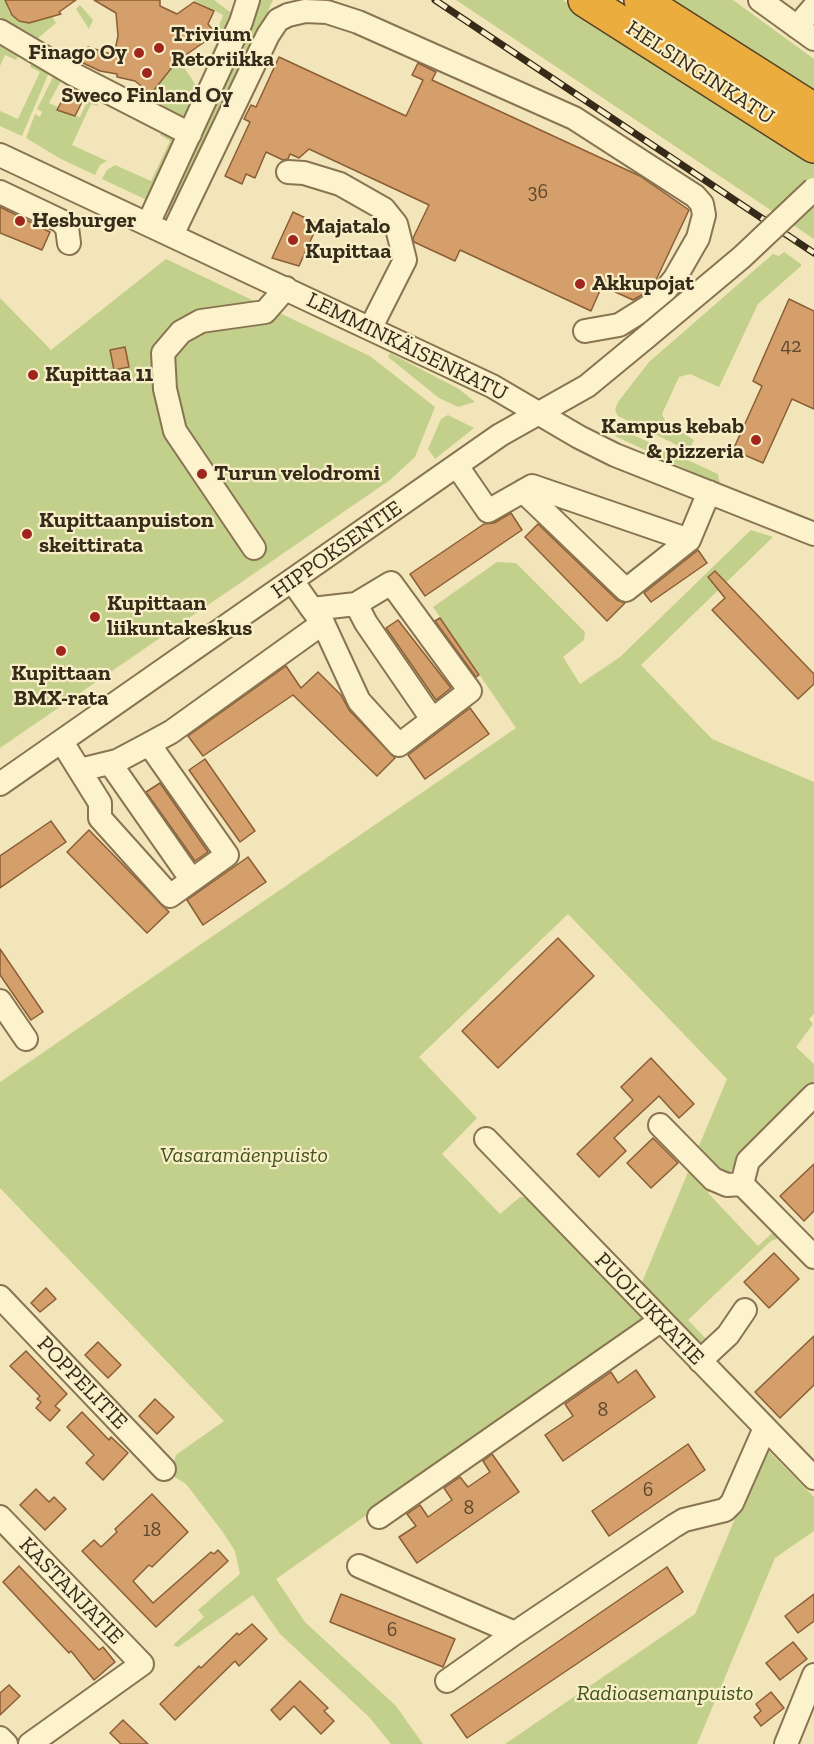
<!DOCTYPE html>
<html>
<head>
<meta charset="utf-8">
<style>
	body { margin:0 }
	canvas { display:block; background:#f2e5b9 }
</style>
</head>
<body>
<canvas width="814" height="1744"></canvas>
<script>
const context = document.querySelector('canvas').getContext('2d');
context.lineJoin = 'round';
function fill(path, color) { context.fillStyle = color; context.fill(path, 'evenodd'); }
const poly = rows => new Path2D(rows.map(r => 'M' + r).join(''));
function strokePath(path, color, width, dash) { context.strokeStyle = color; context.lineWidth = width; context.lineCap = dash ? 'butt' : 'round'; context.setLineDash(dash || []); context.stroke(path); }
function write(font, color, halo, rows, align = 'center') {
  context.font = font + ' "Zilla Slab",serif'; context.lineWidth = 4.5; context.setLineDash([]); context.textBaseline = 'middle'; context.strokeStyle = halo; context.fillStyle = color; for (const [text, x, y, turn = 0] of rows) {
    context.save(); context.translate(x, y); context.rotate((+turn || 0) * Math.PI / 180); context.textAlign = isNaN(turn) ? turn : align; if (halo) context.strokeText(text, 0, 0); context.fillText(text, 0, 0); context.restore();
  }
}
fill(poly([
	[0,0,5,0,9,11,19,21,29,23,52,16,56,23,37,39,0,17],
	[194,0,214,0,234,15,207,76,206,66,218,39,216,34,223,15],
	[260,0,273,0,174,212,164,208],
	[456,0,563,0,814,161,814,239],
	[670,0,733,0,814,59,814,95],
	[80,5,93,20,89,29,76,9],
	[4,43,19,54,16,60,5,55,0,66,0,44],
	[179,59,196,86,200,84,187,120,134,97,140,85],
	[33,60,50,70,22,136,0,126,0,111,18,119,40,72,30,67],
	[55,73,63,77,49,103,58,107,57,110,80,117,91,93,101,98,97,106,91,104,72,145,107,161,100,165,95,175,61,159,26,138,35,114,40,117,42,112,37,109],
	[162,132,176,138,149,201,102,179,107,170,115,165,151,181,170,141,160,135],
	[784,252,801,264,801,266,758,304,719,387,690,374,679,377,662,414,665,421,694,440,689,451,618,416,615,410,618,402,649,362,773,254,779,256],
	[166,259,370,356,435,407,415,457,390,480,0,748,0,298,51,350],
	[390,353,459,389,475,402,458,407,439,398,388,357],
	[448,415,474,428,435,459,428,449,441,419],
	[607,423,718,474,720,485,617,437,602,425],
	[751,530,773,537,641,665,712,739,814,782,814,1014,809,1019,813,1024,796,1047,814,1064,814,1089,708,1193,758,1246,771,1234,775,1233,779,1238,771,1241,688,1320,711,1344,696,1341,640,1287,727,1079,568,914,419,1057,477,1118,442,1154,500,1214,520,1197,529,1197,628,1299,626,1302,633,1309,636,1309,647,1317,276,1579,305,1622,396,1706,423,1744,391,1744,369,1717,280,1634,253,1595,178,1647,173,1645,204,1617,198,1610,240,1574,235,1551,222,1531,186,1484,170,1474,176,1455,224,1421,0,1188,0,1082,516,728,433,607,497,562,516,563,585,632,584,640,563,657,580,684,620,657],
	[765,1447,814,1497,814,1531,775,1558,697,1744,505,1744,695,1614]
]), '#c3d08c');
const building = poly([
	[5,0,76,0,59,12,61,14,29,23,19,21,12,15,5,0],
	[94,0,160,0,160,6,177,14,194,2,214,11,208,24,216,34,177,61,151,94,135,81,117,77,117,74,100,71,81,62,88,47,114,55,118,36,116,13,94,0],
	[279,57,406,116,423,80,412,75,418,63,436,72,432,80,640,176,689,210,656,280,647,292,633,300,602,286,591,311,460,250,455,261,414,242,413,238,429,205,309,149,299,158,290,154,288,159,283,160,266,152,255,178,246,174,242,184,225,176,250,122,244,119,251,105,256,107,279,57],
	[69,87,85,96,75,116,57,110,69,87],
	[0,207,50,232,42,250,0,233,0,207],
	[293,212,318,224,299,266,272,258,293,212],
	[789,299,814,311,814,409,792,399,763,463,733,450,762,386,753,381,789,299],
	[125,347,129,367,114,370,110,350,125,347],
	[511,513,522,530,425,596,410,574,484,524,494,523,511,513],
	[538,524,617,600,625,603,607,621,525,537,538,524],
	[698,550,707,563,651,602,644,593,698,550],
	[715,571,814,674,814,684,798,699,712,610,725,598,708,577,715,571],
	[440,618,479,675,476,677,435,621,440,618],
	[398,620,451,688,436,700,386,628,398,620],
	[286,666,301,688,318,672,341,695,349,710,395,758,377,776,293,695,203,756,188,736,286,666],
	[470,708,489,734,425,779,408,755,470,708],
	[205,759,255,831,240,842,189,770,205,759],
	[160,783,208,852,195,861,146,792,160,783],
	[51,821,66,842,0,888,0,856,51,821],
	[89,830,169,912,147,933,67,852,89,830],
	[248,857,266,882,203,925,187,900,248,857],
	[558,938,594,976,498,1068,462,1031,558,938],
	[0,949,43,1012,31,1020,0,975,0,949],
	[651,1058,694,1104,679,1118,659,1096,614,1138,626,1151,599,1177,577,1154,633,1100,621,1087,651,1058],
	[653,1138,678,1163,651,1188,627,1163,653,1138],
	[814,1164,814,1211,804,1221,780,1196,814,1164],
	[774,1253,799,1279,769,1308,744,1282,774,1253],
	[46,1288,56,1299,40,1312,31,1303,46,1288],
	[814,1336,814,1385,780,1418,755,1392,814,1336],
	[98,1342,121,1365,108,1378,85,1355,98,1342],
	[26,1351,67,1394,55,1406,60,1410,50,1421,36,1408,41,1402,37,1399,40,1396,10,1366,26,1351],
	[636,1370,655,1397,563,1461,545,1435,573,1416,565,1404,611,1372,618,1383,636,1370],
	[155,1399,174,1417,157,1434,139,1416,155,1399],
	[82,1412,109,1440,111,1437,128,1453,103,1480,86,1463,94,1455,67,1427,82,1412],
	[688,1444,705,1470,609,1536,592,1511,688,1444],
	[492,1454,519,1492,417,1563,399,1537,416,1526,407,1514,420,1505,428,1517,452,1500,444,1488,460,1477,468,1487,490,1472,483,1461,492,1454],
	[36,1489,49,1502,54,1497,66,1509,45,1530,20,1505,36,1489],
	[152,1494,188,1532,152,1567,149,1565,133,1581,153,1603,211,1552,214,1554,218,1550,228,1561,156,1627,82,1551,94,1540,101,1547,117,1532,115,1529,152,1494],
	[19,1566,99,1650,103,1647,115,1662,94,1680,71,1651,69,1653,3,1582,19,1566],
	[667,1567,683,1592,467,1738,451,1715,667,1567],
	[341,1594,455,1639,443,1667,330,1622,341,1594],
	[814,1594,814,1621,798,1633,785,1616,814,1594],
	[252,1624,267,1639,239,1666,235,1661,175,1720,160,1704,199,1666,201,1668,237,1633,239,1635,252,1624],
	[793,1642,807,1659,780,1680,766,1663,793,1642],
	[300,1681,328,1708,324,1711,334,1721,321,1734,294,1706,280,1720,271,1710,300,1681],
	[9,1685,20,1696,0,1715,0,1693,9,1685],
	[771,1692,784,1708,761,1726,754,1717,761,1711,756,1704,771,1692],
	[123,1720,148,1744,121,1744,110,1733,123,1720]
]);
fill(building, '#d49f6b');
strokePath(building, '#8b5e36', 1.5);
const minor = poly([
	[760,0,814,39],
	[797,27,814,7],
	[0,31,73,74,190,134],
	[0,155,492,386,579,437,615,455,814,534],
	[288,172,304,173,340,184,384,209,396,224,405,260,371,327],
	[0,192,61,221,67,228,69,243],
	[148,224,241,22,248,0],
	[172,235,268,35,278,20,288,15,305,11,327,12,358,22,574,118,695,196,702,204,704,215,698,238,675,278,656,302,619,325,585,331],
	[457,466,488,511,532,486,689,540,709,492],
	[523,491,626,590,689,540],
	[254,548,175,431,165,389,163,353,181,332,201,321,265,312,286,288],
	[293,582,312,609,323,623,359,701,399,745,470,691,391,583,356,604,312,609],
	[356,604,366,623,432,719],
	[62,742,100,803,100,818,170,896,227,855,149,744,117,761,80,770],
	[149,744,171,732,323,623],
	[110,763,191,879],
	[0,784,500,435,587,386,644,339],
	[0,1001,26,1039],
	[660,1125,713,1179,727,1185,742,1184],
	[486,1139,814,1478],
	[742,1184,748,1161,814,1095],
	[742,1184,814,1257],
	[0,1297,164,1469],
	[700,1361,728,1335,745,1310],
	[0,1517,142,1664,30,1744],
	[379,1517,660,1321],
	[359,1566,515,1633,674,1526,684,1520,725,1510,732,1503,765,1428],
	[447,1681,515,1633],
	[0,1738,6,1744],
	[786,1744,814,1675]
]);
const highway = poly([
	[585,0,814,146],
	[641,0,814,110]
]);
strokePath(minor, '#897452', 26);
strokePath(highway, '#564128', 36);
strokePath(minor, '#fcf2cc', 22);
strokePath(highway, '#ecad3f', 33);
const rail = poly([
	[435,0,814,253]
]);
strokePath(rail, '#362a19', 7);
strokePath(rail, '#f8efc9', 4.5, [14]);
const minorBridge = poly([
	[644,339,742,257,814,189]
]);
strokePath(minorBridge, '#897452', 26, []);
strokePath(minorBridge, '#fcf2cc', 22);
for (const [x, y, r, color] of [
	[159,48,6,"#9e261d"],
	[139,53,6,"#9e261d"],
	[147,73,6,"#9e261d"],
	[20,221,6,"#9e261d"],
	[293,240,6,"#9e261d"],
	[580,284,6,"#9e261d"],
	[33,375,6,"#9e261d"],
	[756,440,6,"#9e261d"],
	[202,474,6,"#9e261d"],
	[27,534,6,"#9e261d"],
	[95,617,6,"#9e261d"],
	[61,651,6,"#9e261d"]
]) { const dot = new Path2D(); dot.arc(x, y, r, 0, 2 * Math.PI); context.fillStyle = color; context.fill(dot); strokePath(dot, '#f8efc9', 2); }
write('20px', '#5e472e', null, [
	["36",538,192],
	["42",791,346],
	["8",603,1410],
	["6",648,1490],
	["8",469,1508],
	["18",152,1530],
	["6",392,1630]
]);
write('bold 22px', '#362a19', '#f8efc9', [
	["Trivium",171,35],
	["Retoriikka",171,60],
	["Finago Oy",127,53,"right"],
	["Sweco Finland Oy",147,96,"center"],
	["Hesburger",32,221],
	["Majatalo",305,227],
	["Kupittaa",305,252],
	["Akkupojat",592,284],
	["Kupittaa 11",45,375],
	["Kampus kebab",744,427,"right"],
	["& pizzeria",744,452,"right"],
	["Turun velodromi",214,474],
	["Kupittaanpuiston",39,521],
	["skeittirata",39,546],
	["Kupittaan",107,604],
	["liikuntakeskus",107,629],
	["Kupittaan",61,674,"center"],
	["BMX-rata",61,699,"center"]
], 'left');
write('22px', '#362a19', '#f8efc9', [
	["HELSINGINKATU",700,73,33],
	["LEMMINKÄISENKATU",407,347,26],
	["HIPPOKSENTIE",337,550,-35],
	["PUOLUKKATIE",649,1309,46],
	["POPPELITIE",82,1383,46],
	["KASTANJATIE",71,1591,46]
]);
write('italic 22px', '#43551e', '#f8efc9', [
	["Vasaramäenpuisto",244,1156],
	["Radioasemanpuisto",665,1694]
]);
</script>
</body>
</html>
